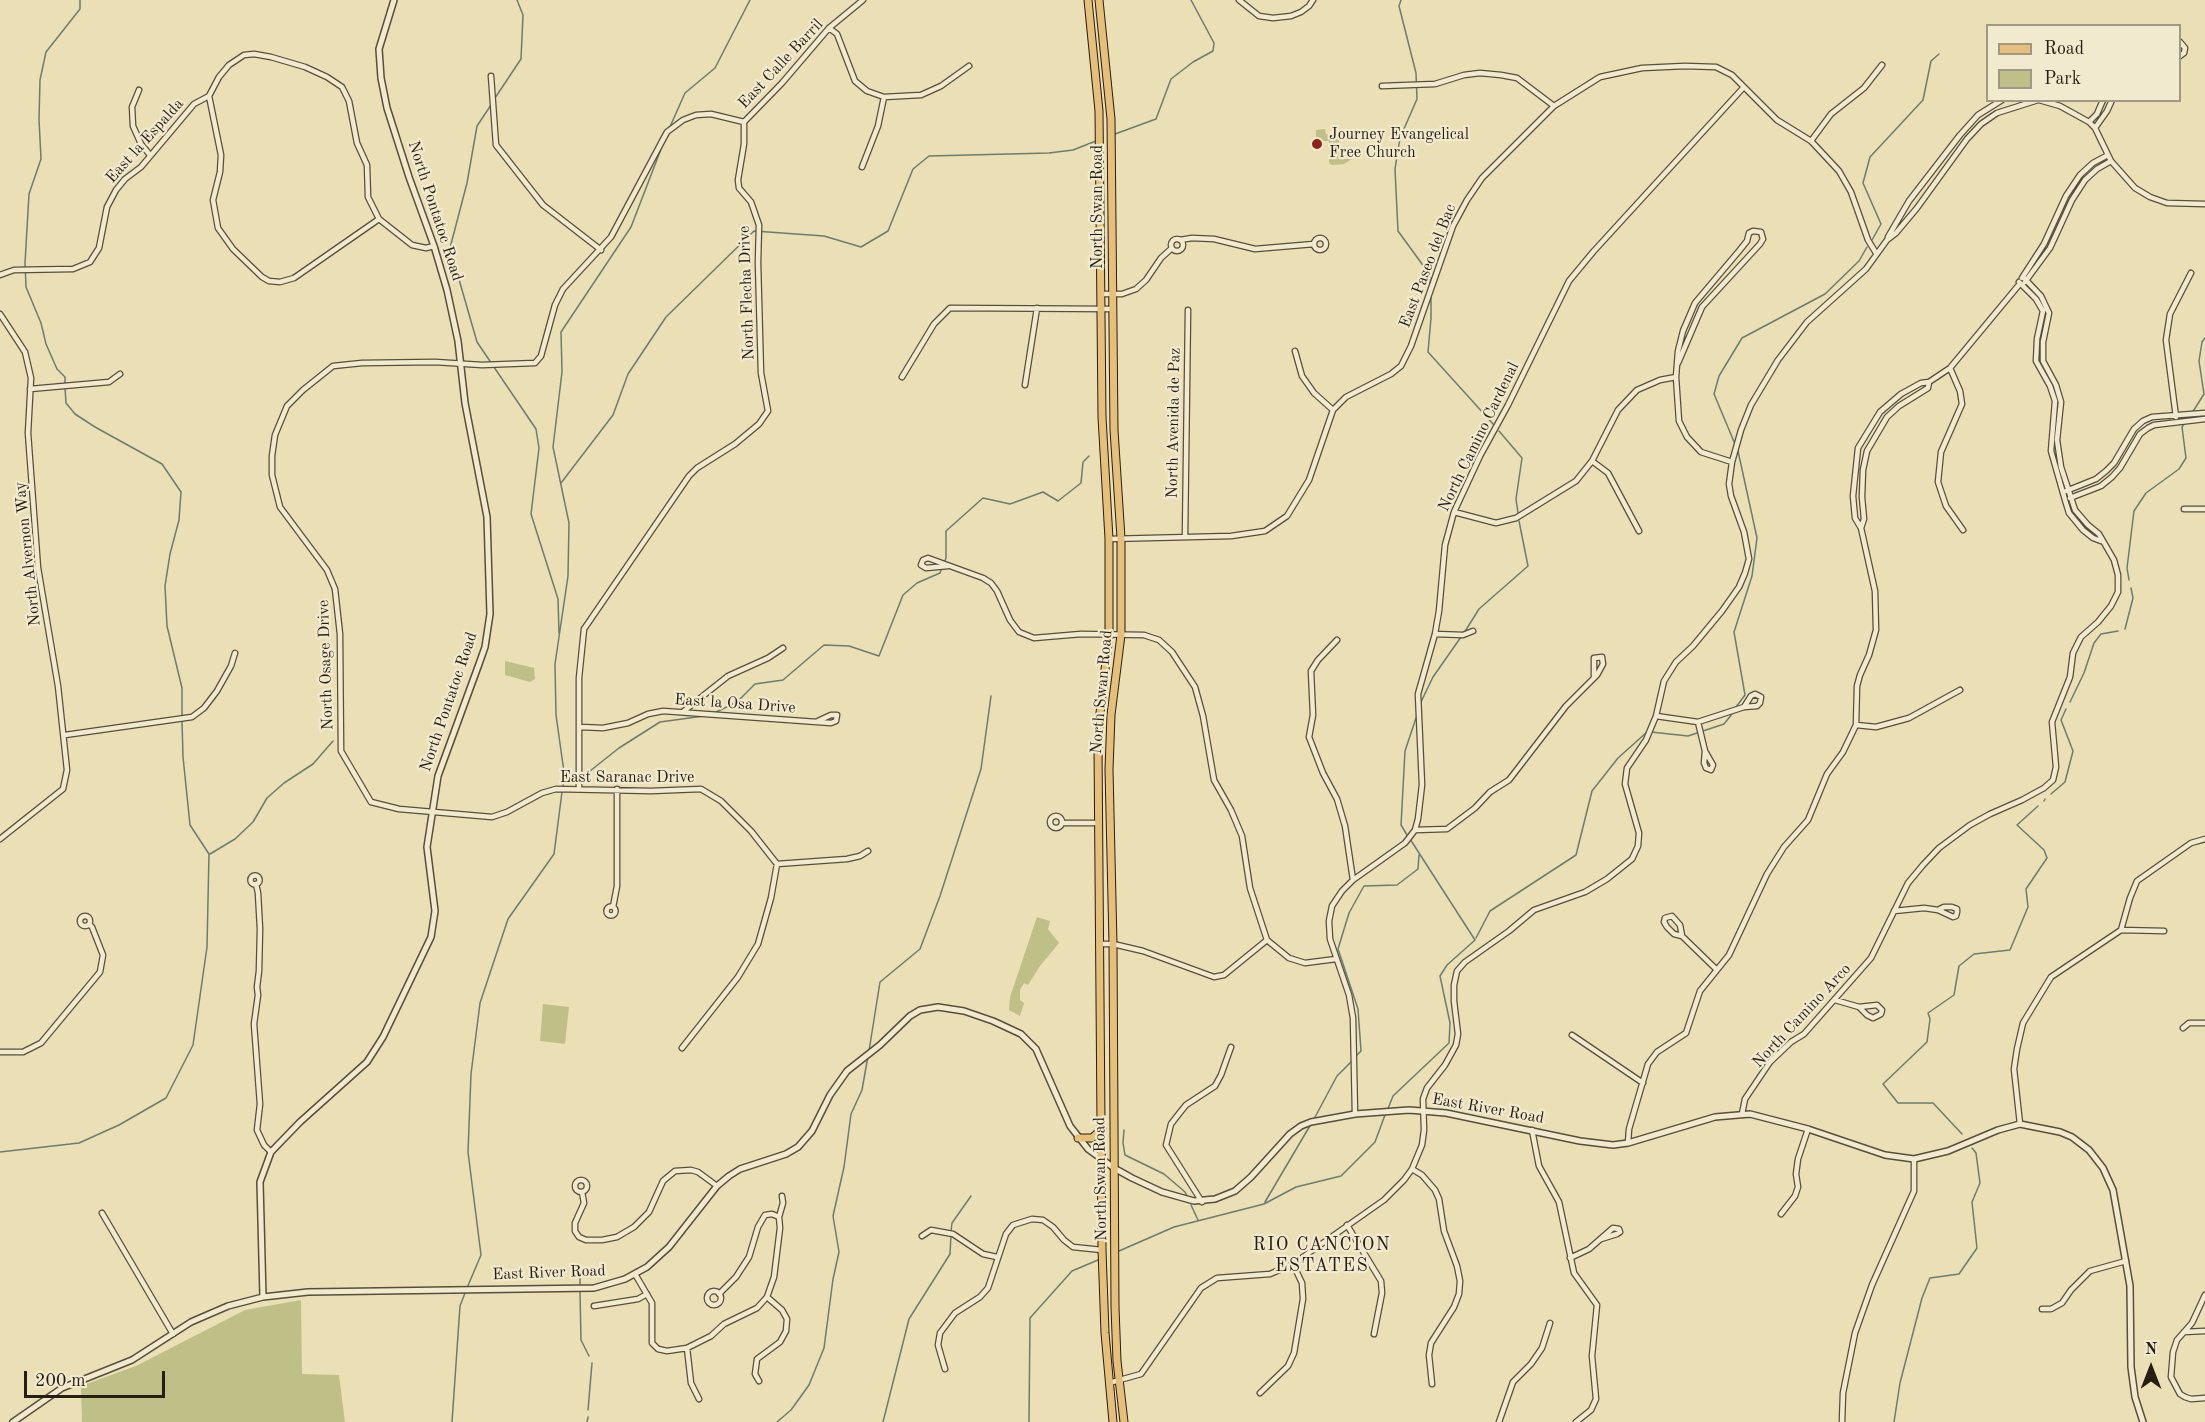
<!DOCTYPE html>
<html>
<head>
<meta charset="utf-8">
<style>
	body { margin:0 }
	#map { position:relative; width:2205px; height:1422px; overflow:hidden; background:#ebdfb5; font-family:"Old Standard TT",serif }
	canvas { display:block }
	.legend { position:absolute; left:1986px; top:24px; width:195px; height:78px; box-sizing:border-box; background:#f2eacf; border:2px solid #a09884; margin:0; padding:8px 10px; list-style:none; font-size:18px; color:#261d13 }
	.legend li { display:flex; align-items:center; gap:12px; height:30px }
	.legend b { width:30px; border:2px solid #a09884 }
	.north { position:absolute; left:2121px; top:1338px; width:60px; height:60px; -webkit-text-stroke:4px #f2eacf; paint-order:stroke; rotate:0deg; font-size:16px; font-weight:700; line-height:24px; text-align:center; color:#261d13 }
	.north::after { content:''; display:block; margin:auto; width:21px; height:27px; background:#261d13; clip-path:polygon(50% 0,100% 100%,50% 72%,0 100%) }
	.scale { position:absolute; left:24px; top:1371px; width:141px; height:27px; box-sizing:border-box; border:3px solid #261d13; border-top:0; padding-left:8px; font-size:18px; line-height:21px; white-space:nowrap; color:#261d13; -webkit-text-stroke:4px #f2eacf; paint-order:stroke }
</style>
</head>
<body>
<div id="map">
<canvas width="2205" height="1422"></canvas>
<ul class="legend">
<li><b style="height:8px;background:#e6c07a"></b>Road</li>
<li><b style="height:16px;background:#bec088"></b>Park</li>
</ul>
<div class="north">N</div>
<div class="scale">200 m</div>
</div>
<script>
const context = document.querySelector('canvas').getContext('2d');
context.lineJoin = 'round';
function fill(path, color) { context.fillStyle = color; context.fill(path, 'evenodd'); }
const poly = rows => new Path2D(rows.map(r => 'M' + r).join(''));
function strokePath(path, color, width, dash) { context.strokeStyle = color; context.lineWidth = width; context.lineCap = dash ? 'butt' : 'round'; context.setLineDash(dash || []); context.stroke(path); }
function write(font, color, halo, rows, align = 'center') {
  context.font = font + ' "Old Standard TT",serif'; context.lineWidth = 4.5; context.setLineDash([]); context.textBaseline = 'middle'; context.strokeStyle = halo; context.fillStyle = color; for (const [text, x, y, turn = 0] of rows) {
    context.save(); context.translate(x, y); context.rotate((+turn || 0) * Math.PI / 180); context.textAlign = isNaN(turn) ? turn : align; if (halo) context.strokeText(text, 0, 0); context.fillText(text, 0, 0); context.restore();
  }
}
fill(poly([
	[1325,129,1326,134,1339,139,1341,159,1352,159,1344,164,1332,165,1329,163,1329,141,1316,141,1316,130],
	[505,661,534,668,535,679,530,682,505,675],
	[1037,917,1050,921,1048,929,1059,943,1040,966,1028,985,1024,983,1020,990,1020,1000,1024,1003,1020,1016,1009,1010,1010,997],
	[543,1004,569,1007,565,1044,540,1041],
	[301,1300,302,1374,339,1375,345,1422,82,1422,81,1386,136,1366,245,1310]
]), '#bec088');
strokePath(poly([
	[1401,0,1399,6,1416,73,1417,99,1400,138,1395,169,1398,231,1430,275,1430,285],
	[495,98,521,59,523,15,517,0],
	[491,105,477,126,467,183,450,248,477,342,536,429,539,448,531,514,558,599,559,633],
	[669,129,685,93,715,68,750,0],
	[1115,134,1156,119,1171,79,1193,62,1213,51,1214,43,1191,0],
	[1872,240,1881,224,1863,183,1870,157,1923,100,1931,61,1939,54],
	[1431,296,1431,318,1428,352,1494,425],
	[65,383,65,377,57,369,46,344,41,323,26,287,25,263,29,194,41,159,39,119,40,80,46,52,80,9,80,0],
	[65,388,66,403,75,414,95,427,162,464,181,492,179,520,170,554,165,586,167,626,182,688,182,716],
	[2192,413,2204,394,2199,361,2202,342,2205,338],
	[1499,431,1522,458,1516,499,1518,513],
	[1735,444,1714,394,1719,376,1742,338,1825,294,1859,261,1867,247],
	[561,483,613,415,628,374,666,317,754,231,824,236,861,247,888,231,913,169,929,156,1049,153,1073,150,1096,141],
	[944,563,946,558,946,531,983,498,1010,504,1043,492,1058,501,1081,483,1083,462,1089,456],
	[2129,580,2127,568,2134,511,2146,493,2179,469,2186,458,2182,427,2184,424],
	[2125,629,2133,598,2131,588],
	[1464,633,1479,609,1528,566,1519,521],
	[2070,702,2084,673,2094,643,2101,634,2118,631],
	[1420,704,1433,677,1461,637],
	[1736,707,1745,695,1734,632,1752,576,1757,538,1738,451],
	[714,713,737,702,755,684,783,680,824,645,849,646,879,656,903,595,917,583,940,573,942,568],
	[1651,732,1688,736,1724,724,1732,714],
	[581,775,590,771,619,748,660,722,704,716],
	[565,782,577,776],
	[563,787,564,772,556,715,555,664,568,576,569,523,553,447,562,372,561,332,631,227,663,144],
	[2051,794,2065,782,2073,751,2061,720,2066,709],
	[2044,801,2045,799],
	[1407,835,1401,825,1405,751,1417,715],
	[210,854,235,839,253,822,267,798,284,783,313,764,333,741],
	[1476,938,1490,911,1576,855,1592,791,1618,758,1647,732],
	[869,1051,880,982,920,949,940,896,981,769,991,696],
	[1355,1057,1361,1051,1358,1009,1338,949,1349,913,1364,886,1397,885,1418,869,1419,855],
	[1387,1111,1393,1096,1449,1043,1450,1023,1440,976,1447,965,1475,940,1410,839],
	[1314,1119,1337,1076,1352,1061],
	[1124,1130,1123,1143,1125,1155,1164,1174,1185,1192,1187,1196],
	[1962,1134,1933,1103,1898,1103,1883,1084,1927,1042,1930,1019,1928,1013,1954,995,1959,966,1974,954,2010,950,2028,907,2026,889,2047,858,2044,850,2017,825,2038,806],
	[0,1152,79,1143,119,1125,166,1098,193,1045,207,947,209,854,190,825,183,757,182,721],
	[1265,1202,1311,1124],
	[1191,1205,1198,1220],
	[951,1231,952,1223,971,1196],
	[1119,1251,1174,1227,1264,1204,1296,1187,1341,1176,1375,1142,1385,1115],
	[580,1269,580,1284],
	[467,1288,481,1255,468,1152,471,1074,480,1003,508,919,554,854,562,792],
	[580,1292,581,1340,589,1356],
	[588,1410,592,1363],
	[452,1422,460,1306,465,1293],
	[587,1422,588,1417],
	[777,1422,791,1410,809,1385,824,1348,833,1279,839,1252,833,1216,844,1167,851,1114,862,1090,868,1056],
	[883,1422,909,1319,950,1254,951,1235],
	[1029,1422,1030,1318,1072,1271,1098,1260],
	[1894,1422,1900,1383,1922,1298,1930,1278,1959,1274,1977,1248,1972,1202,1980,1183,1976,1153,1972,1148]
]), '#6a7d70', 1.5);
const minor = poly([
	[1239,0,1259,16,1273,18,1291,16,1301,12,1309,6,1313,0],
	[829,28,837,34,855,81,867,91,884,97,921,95,941,86,969,66],
	[2180,42,2185,48,2184,53,2180,56],
	[491,76,496,145,543,205,601,250],
	[1382,86,1435,84,1464,75,1480,73,1501,75,1517,78,1554,106],
	[139,90,132,107,133,126,141,144,150,155],
	[209,96,221,155,220,172,213,200,218,228,233,249,262,277,269,281,280,282,294,278,379,219],
	[2039,100,2060,106,2089,122,2095,128,2111,161,2135,188,2150,197,2167,203,2205,204],
	[744,122,782,83,829,28,863,0],
	[2089,122,2097,114,2103,100],
	[2095,128,2107,111,2112,100],
	[1811,141,1831,114,1864,88,1882,65],
	[862,167,878,126,884,97],
	[1888,237,1909,201,1960,135,1978,115,2002,100],
	'1314 244a6 6 0 1 1 12 0a6 6 0 1 1-12 0Z',
	'1171 245a6 6 0 1 1 12 0a6 6 0 1 1-12 0Z',
	[1180,240,1192,238,1214,239,1255,249,1314,244],
	[0,275,14,270,73,269,90,262,99,248,107,207,116,190,125,179,141,167,194,104,209,96,219,77,229,65,244,55,254,54,271,57,305,67,327,77,342,87,349,101,357,143,367,165,368,197,379,219,412,245,426,248,434,246],
	[2022,278,2044,244,2066,196,2080,175,2093,163,2108,155],
	[2019,282,2036,299,2043,311,2037,339,2036,361,2050,386,2055,401,2051,451,2065,500,2069,513,2083,530,2093,538,2101,541],
	[2025,282,2050,248,2072,200,2085,180,2097,169,2111,161],
	[1101,294,1122,294,1136,289,1146,280,1161,258,1172,248],
	[0,314,25,352,31,378,28,433,38,568,58,686,67,770,63,789,0,839],
	[1295,351,1302,376,1314,393,1333,410],
	[1678,363,1702,307,1760,244,1763,239,1761,232,1753,231,1749,233,1747,241,1739,251,1695,303,1683,331,1678,351,1676,377,1679,421,1687,437,1701,452,1732,462],
	[1950,368,1960,391,1962,404,1941,452,1938,482,1946,506,1963,530],
	[902,377,934,324,950,308,1112,309],
	[1025,385,1037,308],
	[30,389,109,382,120,374],
	[2176,417,2166,340,2170,314,2191,273],
	[1592,461,1608,473,1639,531],
	[2066,491,2096,479,2106,471,2114,463,2134,429,2143,421,2152,417,2205,413],
	[2070,498,2101,486,2112,477,2120,468,2140,434,2148,428,2154,425,2205,419],
	[2184,509,2205,509],
	[1454,512,1496,523,1516,518,1576,481,1592,461,1618,410,1637,390,1660,380,1676,377],
	[1861,528,1864,519,1862,497,1863,470,1867,451,1887,417,1899,406,1928,388,1929,382],
	[1185,537,1188,310],
	[1109,539,1231,536,1265,531,1287,516,1309,480,1333,410,1346,397,1391,374,1401,366,1411,346,1453,226,1467,200,1482,178,1554,106,1600,77,1642,68,1685,66,1716,67,1732,75,1777,120,1811,141,1839,171,1851,192,1868,240,1876,253],
	[948,566,926,568,921,565,923,560,928,558,983,578,991,583,997,591,1010,620,1019,632,1034,638,1081,634,1144,635,1159,640,1172,652,1195,687,1203,716,1214,780,1231,810,1242,836,1250,888,1267,940,1289,958,1305,963,1336,959],
	[1435,634,1463,635,1473,631],
	[1337,640,1318,660,1311,671,1313,715,1309,737,1323,773,1337,799,1345,826,1353,880],
	[684,711,728,676,768,658,783,648],
	[1656,716,1698,722,1744,707,1757,706,1760,703,1761,697,1755,694,1751,696,1744,707],
	[1698,722,1705,751,1704,763,1706,768,1711,770,1713,765,1705,751],
	[1856,725,1876,727,1909,718,1960,690],
	[581,727,603,728,628,723,648,714,663,711,831,723,836,721,837,715,831,715,818,721],
	[65,735,192,717,204,708,217,691,231,666,235,653],
	[579,788,579,678,584,629,689,476,697,468,735,444,759,424,768,411,761,373,758,263,759,225,751,202,739,188,738,180,744,144,744,122,711,114,696,115,683,120,667,132,611,237,563,289,555,305,541,356,535,363,482,365,435,362,362,363,333,366,303,390,287,406,275,435,272,456,272,475,280,507,327,570,335,589,340,634,341,751,371,802,399,809,492,817,507,812,542,793,556,789,651,791,701,789,721,801,751,831,777,864,847,859,860,856,868,851],
	'1050 822a6 6 0 1 1 12 0a6 6 0 1 1-12 0Z',
	[1062,823,1099,823],
	[1415,830,1447,829,1475,808,1490,792,1509,780,1566,706,1597,675,1603,664,1602,657,1594,658,1594,677],
	'250.5 880a4.5 4.5 0 1 1 9 0a4.5 4.5 0 1 1-9 0Z',
	[256,884,258,893,260,929,259,971,257,987,258,995,254,1024,260,1104,257,1130,264,1145,271,1152],
	'606.5 911a4.5 4.5 0 1 1 9 0a4.5 4.5 0 1 1-9 0Z',
	[613,907,617,886,617,789],
	[1894,911,1924,908,1938,910,1953,917,1956,916,1957,912,1957,909,1952,907,1944,907,1938,910],
	'80 921a5 5 0 1 1 10 0a5 5 0 1 1-10 0Z',
	[2121,930,2164,931],
	[1682,936,1680,925,1672,916,1665,918,1664,922,1667,927,1674,934,1682,936,1717,970],
	[1100,944,1113,944,1143,951,1214,977,1224,975,1267,940],
	[1835,1000,1859,1007,1877,1005,1882,1010,1881,1014,1873,1018,1867,1015,1859,1007],
	[2183,1028,2189,1023,2205,1023],
	[1572,1035,1643,1083],
	[682,1048,738,977,758,944,771,898,777,864],
	[0,1052,23,1052,41,1043,100,972,103,955,92,927,89,924],
	[1355,1114,1353,1018,1349,995,1330,939,1329,921,1332,906,1342,891,1353,880,1405,843,1415,830,1418,819,1422,785,1418,694,1435,634,1439,611,1445,545,1454,512,1480,456,1508,405,1569,281,1593,252,1743,88],
	[1742,1114,1745,1099,1770,1062,1791,1042,1804,1034,1871,958,1908,883,1923,865,1939,848,1970,825,1990,814,2022,800,2044,788,2053,780,2056,767,2052,722,2070,677,2073,653,2081,637,2098,622,2111,606,2118,592,2118,575,2114,560,2099,534,2088,525,2075,510,2061,467,2057,440,2061,402,2056,385,2043,361,2043,342,2049,313,2041,296,2023,277],
	[2020,1124,2014,1069,2017,1049,2023,1023,2051,977,2121,930,2130,898,2137,881,2191,843,2205,839],
	[1532,1130,1539,1166,1559,1202,1574,1273,1597,1305,1592,1356,1596,1399,1591,1410,1576,1422],
	[1628,1143,1629,1129,1648,1064,1657,1052,1686,1033,1700,991,1729,955,1767,874,1784,847,1808,820,1827,774,1843,752,1856,725,1857,686,1860,675,1869,655,1876,630,1875,591,1861,528,1855,518,1853,496,1858,448,1880,412,1901,394,1921,383,1929,382,1950,368,2018,286],
	[1412,1169,1422,1175,1435,1190,1439,1199,1444,1231,1457,1266,1460,1281,1459,1294,1454,1307,1431,1343,1429,1355,1432,1384],
	'575 1186a6 6 0 1 1 12 0a6 6 0 1 1-12 0Z',
	[582,1192,584,1203,575,1223,575,1231,579,1237,586,1240,602,1240,617,1237,634,1227,649,1212,663,1181,675,1171,691,1170,698,1172,717,1186],
	[1202,1202,1166,1145,1171,1124,1178,1115,1186,1105,1215,1086,1221,1075,1231,1047],
	[102,1213,173,1334],
	[1781,1214,1795,1196,1798,1187,1796,1174,1798,1159,1808,1129],
	[779,1217,783,1203,782,1196],
	[1347,1225,1381,1281,1382,1293,1374,1334],
	[922,1236,931,1230,953,1234,983,1254,997,1257],
	[1570,1258,1589,1249,1613,1228,1619,1229,1620,1232,1617,1234,1601,1239],
	[635,1274,652,1303,652,1343,658,1349,667,1351,687,1348,711,1336,724,1324,757,1308,767,1297,774,1277,780,1228,779,1217,772,1214,765,1215,758,1227,749,1257,736,1277,719,1294],
	'707 1298a7 7 0 1 1 14 0a7 7 0 1 1-14 0Z',
	[2205,1295,2192,1323,2177,1340,2173,1352,2171,1377,2180,1394,2185,1397,2191,1399,2205,1398],
	[594,1306,638,1299,647,1294],
	[2042,1309,2051,1309,2062,1303,2071,1290,2090,1271,2126,1261],
	[2184,1332,2204,1331],
	[687,1348,691,1383,699,1399],
	[945,1369,938,1345,940,1333,955,1313,980,1297,988,1288,1006,1234,1013,1225,1032,1219,1043,1220,1053,1227,1064,1240,1073,1247,1102,1250],
	[759,1381,755,1374,757,1359,780,1342,786,1331,787,1319,782,1310,767,1297],
	[1109,1383,1141,1374,1201,1288,1217,1278,1270,1274,1293,1264,1384,1200,1404,1180,1412,1169,1422,1145,1424,1130,1423,1099,1427,1088,1445,1065,1456,1045,1458,1034,1454,1001,1454,985,1457,971,1465,962,1509,931,1534,910,1585,892,1607,879,1632,859,1638,846,1639,833,1625,784,1627,768,1646,740,1656,716,1664,681,1676,662,1693,646,1722,611,1739,587,1745,573,1749,559,1744,532,1731,496,1729,484,1732,462,1741,430,1751,405,1778,360,1807,322,1866,269,1887,240,1896,233,1917,208,1967,139,1981,124,1997,113,2038,100],
	[1260,1393,1288,1366,1294,1353,1303,1299,1302,1283,1293,1264],
	[1499,1422,1513,1382,1531,1364,1542,1348,1550,1323],
	[1842,1422,1843,1393,1855,1333,1872,1285,1914,1191,1914,1159]
]);
const tertiary = poly([
	[263,1297,260,1182,271,1152,300,1122,367,1062,383,1037,431,937,435,911,427,847,438,776,479,664,485,647,490,614,487,517,465,403,458,341,447,290,434,246,409,177,387,108,381,78,379,49,394,0],
	[13,1422,62,1388,132,1360,191,1322,228,1306,263,1297,308,1292,594,1288,625,1279,647,1267,669,1247,717,1186,729,1176,740,1169,786,1154,798,1147,812,1131,830,1095,847,1071,880,1045,910,1016,920,1010,938,1007,964,1011,993,1021,1021,1034,1036,1049,1070,1126,1088,1149,1114,1168,1132,1178,1162,1192,1194,1201,1215,1199,1235,1191,1251,1177,1290,1134,1301,1126,1311,1122,1355,1114,1409,1110,1446,1113,1580,1141,1613,1145,1628,1143,1715,1117,1750,1114,1808,1129,1885,1155,1914,1159,1948,1151,1998,1130,2020,1124,2060,1132,2072,1137,2089,1150,2103,1168,2113,1190,2130,1286,2131,1367,2135,1397,2143,1422]
]);
const primary = poly([
	[1088,0,1099,111,1102,417,1109,539,1109,635,1100,713,1098,747,1102,1250,1105,1333,1113,1422],
	[1099,0,1111,119,1114,430,1121,538,1121,635,1111,715,1109,769,1113,944,1115,1307,1117,1361,1124,1422],
	[1078,1138,1092,1138,1102,1129]
]);
strokePath(minor, '#574e3c', 7);
strokePath(tertiary, '#574e3c', 8);
strokePath(primary, '#261d13', 9);
strokePath(minor, '#f2eacf', 4.5);
strokePath(tertiary, '#f2eacf', 5);
strokePath(primary, '#e6c07a', 7);
for (const [x, y, r, color] of [
	[1317,144,6,"#8f2418"]
]) { const dot = new Path2D(); dot.arc(x, y, r, 0, 2 * Math.PI); context.fillStyle = color; context.fill(dot); strokePath(dot, '#f2eacf', 2); }
write('16px', '#261d13', '#f2eacf', [
	["East Calle Barril",781,64,-47],
	["East la Espalda",145,141,-48],
	["North Swan Road",1098,207,-90],
	["North Pontatoc Road",435,211,72],
	["East Paseo del Bac",1428,266,-69],
	["North Flecha Drive",747,293,-92],
	["North Avenida de Paz",1174,423,-89],
	["North Camino Cardenal",1479,437,-64],
	["North Alvernon Way",28,554,-96],
	["North Osage Drive",326,665,-92],
	["North Swan Road",1102,692,-85],
	["North Pontatoc Road",449,702,-71],
	["East la Osa Drive",735,704,4],
	["East Saranac Drive",627,778],
	["North Camino Arco",1802,1016,-47],
	["East River Road",1488,1109,10],
	["North Swan Road",1101,1179,-91],
	["East River Road",549,1273,-2]
]);
write('16px', '#261d13', '#f2eacf', [
	["Journey Evangelical",1329,135],
	["Free Church",1329,153]
], 'left');
context.letterSpacing = '1.5px';
write('18px', '#261d13', '#f2eacf', [
	["RIO CANCION",1322,1245],
	["ESTATES",1322,1266]
]);
context.letterSpacing = '0px';
</script>
</body>
</html>
